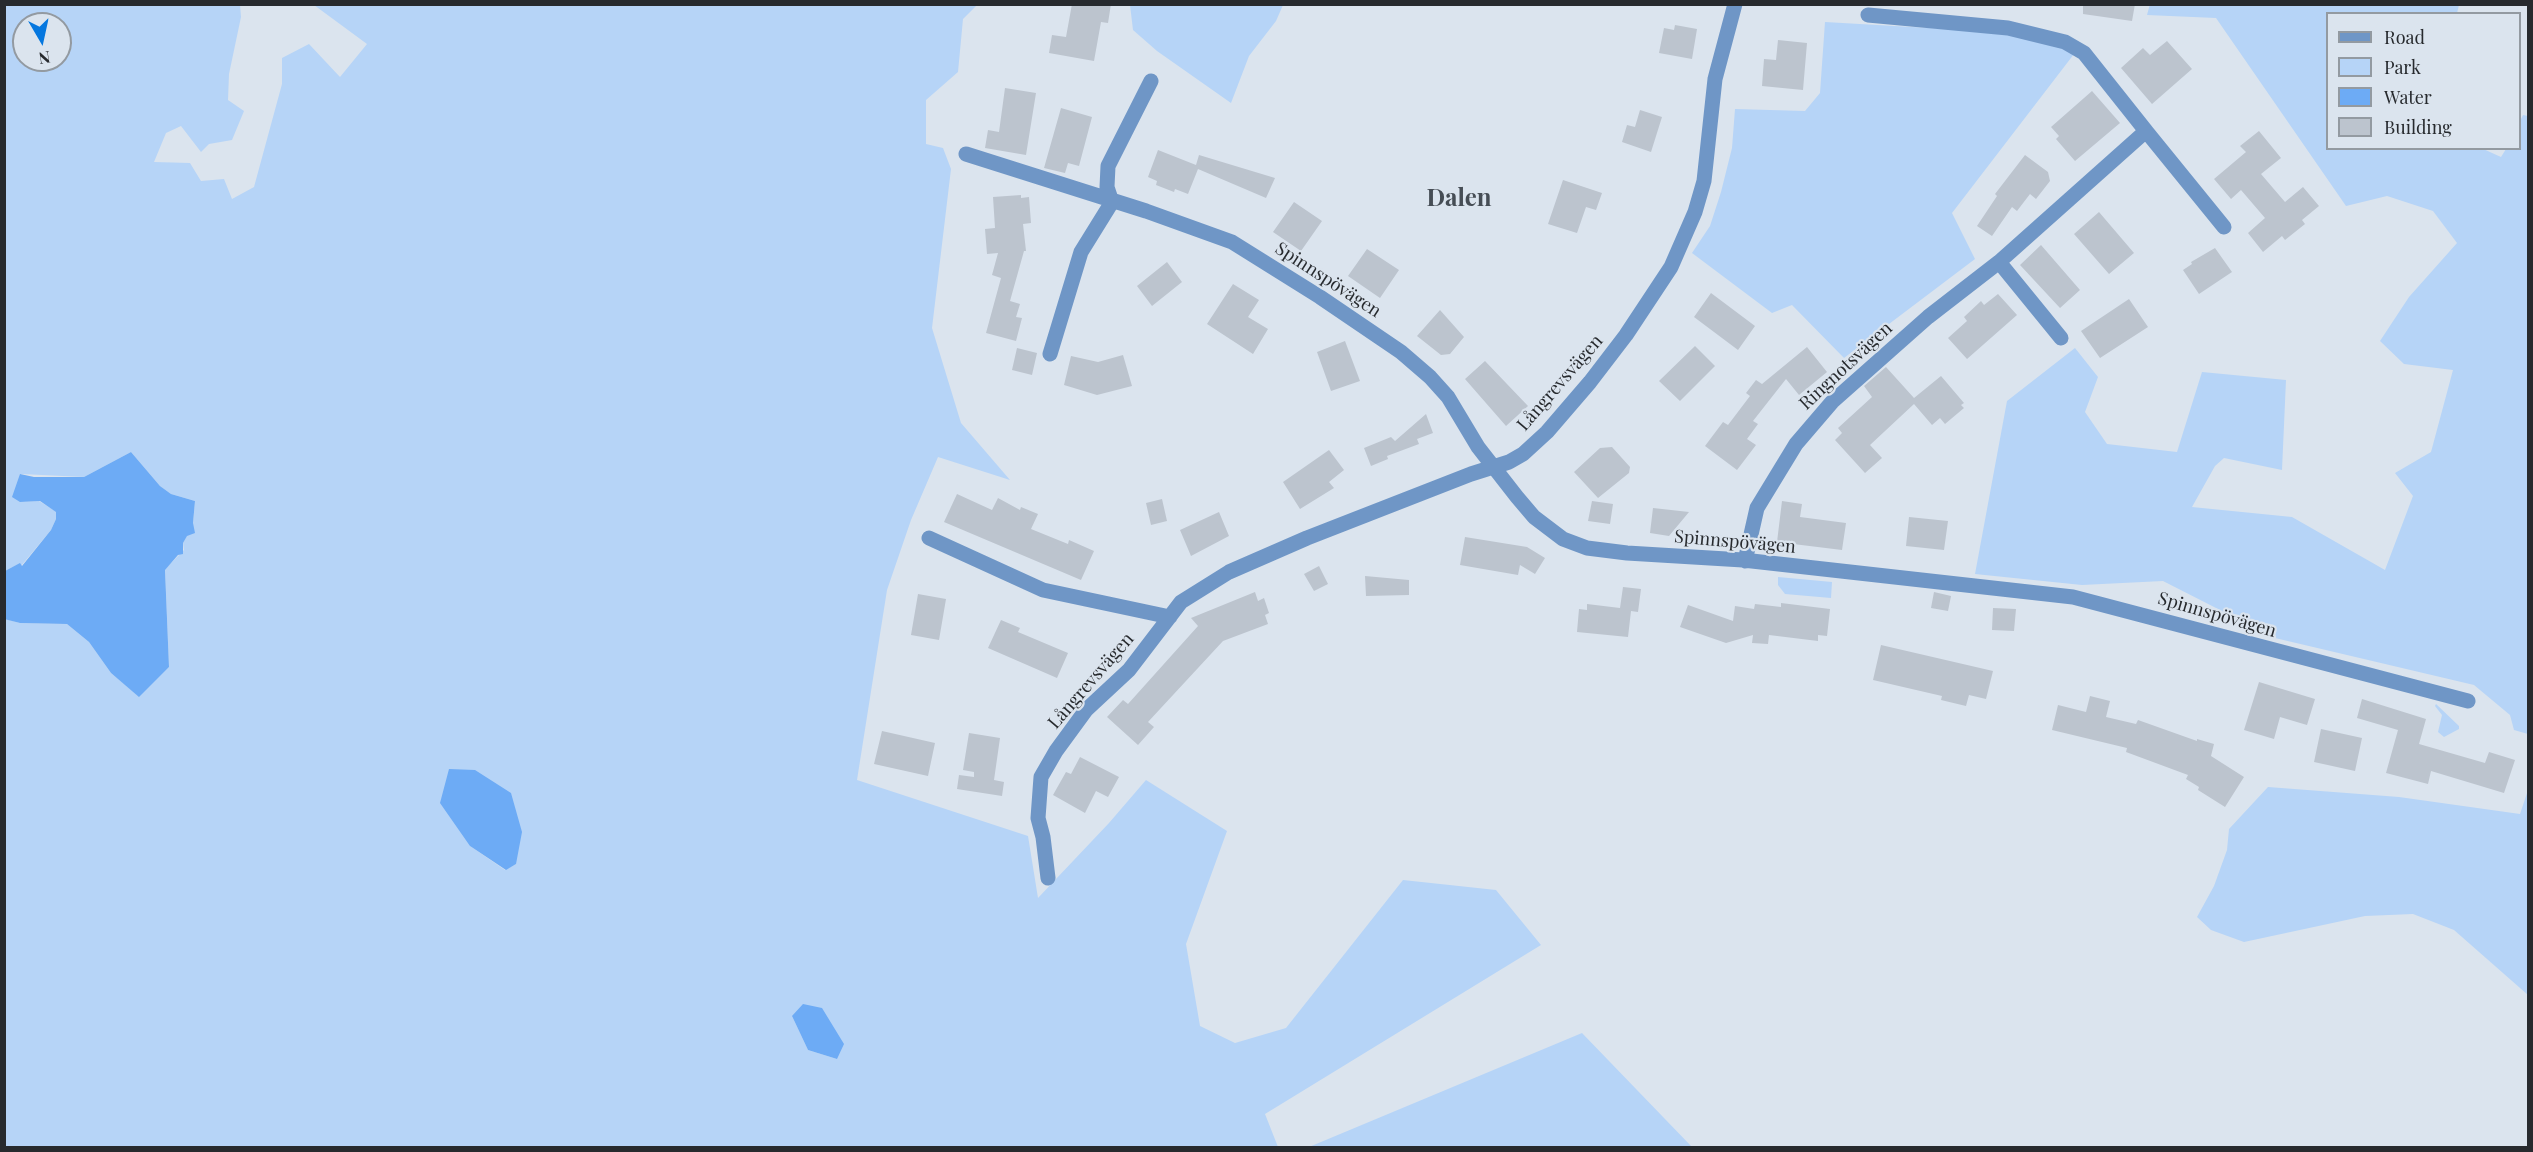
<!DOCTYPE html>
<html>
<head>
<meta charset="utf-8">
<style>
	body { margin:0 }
	#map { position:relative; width:2533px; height:1152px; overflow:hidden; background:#dbe4ee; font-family:"Playfair Display",serif }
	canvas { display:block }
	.frame { position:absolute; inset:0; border:6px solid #272a2e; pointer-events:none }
	.legend { position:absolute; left:2326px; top:12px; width:195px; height:138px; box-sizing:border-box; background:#dbe4ee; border:2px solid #939aa1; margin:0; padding:8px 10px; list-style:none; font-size:18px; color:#272a2e }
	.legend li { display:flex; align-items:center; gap:12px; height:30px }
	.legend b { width:30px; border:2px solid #939aa1 }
	.north { position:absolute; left:12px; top:12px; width:60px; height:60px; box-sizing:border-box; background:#dbe4ee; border:2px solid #939aa1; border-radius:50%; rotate:171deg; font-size:16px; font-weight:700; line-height:24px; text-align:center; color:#272a2e }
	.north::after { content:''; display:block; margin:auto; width:21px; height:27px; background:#0577df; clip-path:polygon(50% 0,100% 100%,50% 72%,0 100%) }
</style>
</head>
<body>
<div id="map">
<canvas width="2533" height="1152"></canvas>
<div class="frame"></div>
<ul class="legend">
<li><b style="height:8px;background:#6f96c6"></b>Road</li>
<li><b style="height:16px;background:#b6d4f7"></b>Park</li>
<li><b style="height:16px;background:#6dabf5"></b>Water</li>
<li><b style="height:16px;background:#bcc4ce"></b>Building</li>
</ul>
<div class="north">N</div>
</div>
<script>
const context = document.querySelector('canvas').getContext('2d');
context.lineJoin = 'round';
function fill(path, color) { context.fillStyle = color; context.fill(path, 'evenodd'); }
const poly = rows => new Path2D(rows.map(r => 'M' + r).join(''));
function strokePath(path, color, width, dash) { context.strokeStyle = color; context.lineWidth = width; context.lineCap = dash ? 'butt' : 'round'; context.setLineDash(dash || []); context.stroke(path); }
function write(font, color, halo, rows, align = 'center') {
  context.font = font + ' "Playfair Display",serif'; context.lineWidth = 4.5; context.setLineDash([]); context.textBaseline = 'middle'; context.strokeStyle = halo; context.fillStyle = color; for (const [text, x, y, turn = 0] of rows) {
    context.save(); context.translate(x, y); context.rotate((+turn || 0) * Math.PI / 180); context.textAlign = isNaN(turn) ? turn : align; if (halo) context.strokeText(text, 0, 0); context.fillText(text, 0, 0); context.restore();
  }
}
fill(poly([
	[2150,4,2459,5,2457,13,2328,14,2328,148,2481,148,2501,157,2506,149,2520,148,2520,121,2523,115,2528,116,2528,734,2514,730,2510,715,2474,685,2275,638,2163,581,2082,585,1975,574,2007,401,2075,348,2098,377,2085,412,2107,444,2177,452,2202,372,2286,380,2282,470,2224,458,2215,466,2192,507,2292,517,2385,570,2413,496,2395,473,2431,452,2453,370,2404,364,2380,341,2409,297,2457,243,2433,211,2387,196,2346,206,2216,18,2147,15],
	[5,5,240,5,241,17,229,74,228,100,244,111,232,140,209,144,201,152,181,126,166,133,154,162,190,163,201,181,224,179,232,199,254,187,282,84,282,58,309,44,340,77,367,44,314,5,977,5,963,19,958,72,926,100,926,144,943,148,951,169,932,328,961,423,1010,480,938,457,911,520,887,590,857,780,1028,836,1038,898,1109,823,1146,780,1227,831,1186,944,1200,1026,1235,1043,1286,1028,1403,880,1496,890,1541,945,1265,1114,1278,1147,5,1148,5,619,20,623,67,624,89,642,111,673,139,696,169,667,165,569,184,550,183,543,193,523,195,501,171,494,160,486,131,452,84,477,21,474,20,502,39,501,57,512,56,519,51,530,21,566,17,565,5,571],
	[24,24,60,24,60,60,24,60],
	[470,846,516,864,505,870],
	[792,1016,837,1059,808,1050],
	[1130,5,1130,4,1283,5,1276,21,1249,56,1231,103,1157,51,1133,30],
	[1825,22,1999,32,2054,42,2074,54,1952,213,1975,259,1844,358,1792,305,1772,313,1692,253,1710,226,1721,192,1732,148,1735,109,1805,111,1820,93],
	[1778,577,1832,582,1831,598,1785,594,1778,585],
	[2436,704,2459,726,2459,729,2444,737,2438,732,2442,715,2435,706],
	[2268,787,2399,797,2520,814,2528,790,2528,995,2454,930,2413,914,2365,916,2244,942,2211,930,2197,917,2214,886,2227,850,2229,829],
	[1582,1033,1692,1147,1309,1147]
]), '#b6d4f7');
fill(poly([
	[131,452,160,486,171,494,195,501,193,523,195,533,187,536,183,543,183,554,178,555,165,570,169,667,139,697,111,673,89,642,67,624,20,623,4,619,5,571,20,563,22,566,51,530,56,519,56,512,40,501,20,502,12,497,20,474,34,477,84,477],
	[449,769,475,770,511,793,522,832,516,864,506,870,470,846,440,803],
	[803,1004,822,1008,844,1044,837,1059,808,1050,792,1016]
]), '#6dabf5');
fill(poly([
	[1072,4,1111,4,1108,23,1101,22,1094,61,1049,53,1052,35,1066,37],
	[2083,4,2135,4,2132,21,2083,14],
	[1675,25,1697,29,1692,59,1659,53,1664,28,1674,30],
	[1778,40,1807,43,1803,90,1762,86,1764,59,1776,60],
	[2167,41,2192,69,2152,104,2121,68,2143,48,2150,55],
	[1005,88,1036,93,1026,155,985,148,988,130,999,132],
	[2092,91,2120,123,2075,161,2056,139,2059,136,2051,127],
	[1061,108,1092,117,1079,166,1068,163,1065,173,1044,168],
	[1640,110,1662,117,1651,152,1622,142,1627,125,1635,127],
	[2259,131,2281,158,2261,174,2285,202,2303,187,2319,206,2302,220,2305,224,2285,240,2282,236,2263,252,2248,233,2265,218,2241,190,2231,199,2214,179,2246,152,2240,146],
	[1158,150,1196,165,1199,155,1275,178,1266,198,1198,169,1188,194,1175,189,1174,192,1156,185,1157,181,1148,177],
	[2025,155,2048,172,2050,181,2036,199,2030,194,2017,211,2012,207,1992,236,1977,226,1997,196,1995,194],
	[1563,180,1602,193,1596,210,1586,207,1577,233,1548,224],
	[1021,195,1021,198,1029,197,1031,223,1023,224,1026,251,1024,251,1010,301,1020,304,1016,317,1022,318,1016,341,986,333,1001,278,992,275,998,253,987,254,985,229,995,228,993,197],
	[1294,202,1322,221,1301,251,1273,232],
	[2099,212,2134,253,2109,274,2074,234],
	[2041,245,2080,290,2060,308,2020,265],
	[2215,248,2232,272,2199,294,2183,270,2192,264,2191,262],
	[1367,249,1399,270,1380,298,1348,276],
	[1167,262,1182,282,1152,306,1137,286],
	[1233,284,1259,300,1248,317,1268,329,1253,354,1207,324],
	[1711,293,1755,326,1738,350,1694,317],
	[1998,294,2017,315,1967,359,1948,338,1967,321,1964,317,1981,301,1984,305],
	[2129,299,2148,327,2100,358,2081,331],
	[1440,310,1464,337,1450,354,1441,355,1417,336],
	[1345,341,1360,381,1331,391,1317,352],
	[1695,346,1715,366,1680,401,1659,381],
	[1807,347,1827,372,1799,395,1786,379,1753,421,1758,424,1747,439,1756,445,1737,470,1705,446,1723,422,1728,425,1750,396,1746,393,1756,380,1762,384],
	[1017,348,1037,353,1032,375,1012,370],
	[1123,355,1132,386,1097,395,1064,385,1071,356,1098,362],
	[1485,361,1528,406,1506,426,1465,379],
	[1886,367,1914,398,1941,376,1964,403,1961,405,1964,408,1945,424,1940,418,1932,425,1914,404,1870,445,1882,458,1865,473,1835,440,1842,433,1838,428,1872,397,1864,386],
	[1426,414,1433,433,1417,439,1419,444,1387,456,1388,459,1371,466,1364,448,1391,437,1395,441],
	[1612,447,1630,467,1629,473,1598,498,1574,472,1600,448],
	[1329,450,1344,470,1329,482,1334,488,1300,509,1283,482],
	[957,494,992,510,998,498,1020,510,1021,507,1038,514,1031,529,1068,544,1069,540,1094,551,1081,580,944,522],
	[1162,499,1167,521,1151,525,1146,503],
	[1592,501,1613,504,1610,524,1588,521],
	[1782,501,1802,504,1800,517,1846,523,1842,550,1777,542],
	[1653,508,1689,512,1669,536,1650,533],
	[1219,512,1229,536,1191,556,1180,530],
	[1909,517,1948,521,1944,550,1906,546],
	[1465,537,1527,547,1545,558,1535,574,1520,565,1518,575,1460,565],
	[1319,566,1328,584,1314,591,1304,574],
	[1365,576,1409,580,1409,595,1366,596],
	[1623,587,1641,589,1638,612,1631,611,1628,637,1577,632,1579,609,1587,610,1587,604,1620,608],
	[1255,592,1258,601,1264,598,1269,613,1265,615,1268,624,1223,641,1148,722,1154,727,1138,745,1107,717,1123,700,1128,704,1198,626,1191,618],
	[1934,592,1951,596,1948,611,1931,608],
	[918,594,946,599,939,640,911,635],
	[1781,603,1830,609,1827,636,1818,635,1818,641,1769,635,1768,644,1752,643,1753,635,1726,643,1680,627,1688,605,1733,621,1735,606,1754,609,1755,604,1781,607],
	[1993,608,2016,609,2014,631,1992,630],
	[1001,620,1020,628,1018,632,1068,653,1057,678,988,648],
	[1881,645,1993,671,1986,699,1969,695,1966,706,1941,700,1942,696,1873,680],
	[2259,682,2315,699,2307,725,2280,717,2274,739,2244,730],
	[2090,696,2110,701,2106,717,2136,724,2138,720,2197,741,2197,739,2214,744,2211,756,2244,777,2225,807,2198,790,2199,787,2186,779,2188,775,2126,752,2127,748,2052,730,2058,705,2086,712],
	[2362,699,2426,719,2419,744,2485,763,2489,752,2515,760,2504,793,2431,771,2428,784,2386,773,2398,730,2357,718],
	[2321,729,2362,738,2355,771,2314,762],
	[882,731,935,743,928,776,874,764],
	[969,733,1000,738,994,780,1004,782,1002,796,957,789,959,775,974,777,974,772,963,770],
	[1080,757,1119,777,1108,797,1096,791,1085,813,1053,795,1066,772,1071,774]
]), '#bcc4ce');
strokePath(poly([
	[2146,131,2224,227],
	[966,154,1146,211,1232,242,1320,297,1401,352,1430,377,1448,397,1478,447,1517,497,1534,517,1563,539,1587,548,1627,553,1743,560,2073,597,2468,701],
	[1999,262,2061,338],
	[1050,354,1081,252,1112,202,1107,187,1108,166,1151,81],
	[929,538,1043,590,1170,617],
	[1745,561,1757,508,1796,444,1832,402,1928,317,1999,262,2146,131,2084,53,2065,42,2008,28,1868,15],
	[1048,878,1043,837,1038,818,1041,777,1056,751,1086,710,1129,670,1181,602,1229,572,1307,538,1471,474,1509,462,1523,454,1547,432,1590,382,1626,335,1671,267,1695,212,1704,181,1715,79,1735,4]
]), '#6f96c6', 15);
write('18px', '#272a2e', '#dbe4ee', [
	["Spinnspövägen",1328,280,33],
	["Ringnotsvägen",1846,366,-43],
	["Långrevsvägen",1560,383,-49],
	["Spinnspövägen",1735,542,5],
	["Spinnspövägen",2217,615,16],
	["Långrevsvägen",1091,681,-49]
]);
write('bold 24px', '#464d55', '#dbe4ee', [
	["Dalen",1459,199]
]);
</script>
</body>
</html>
